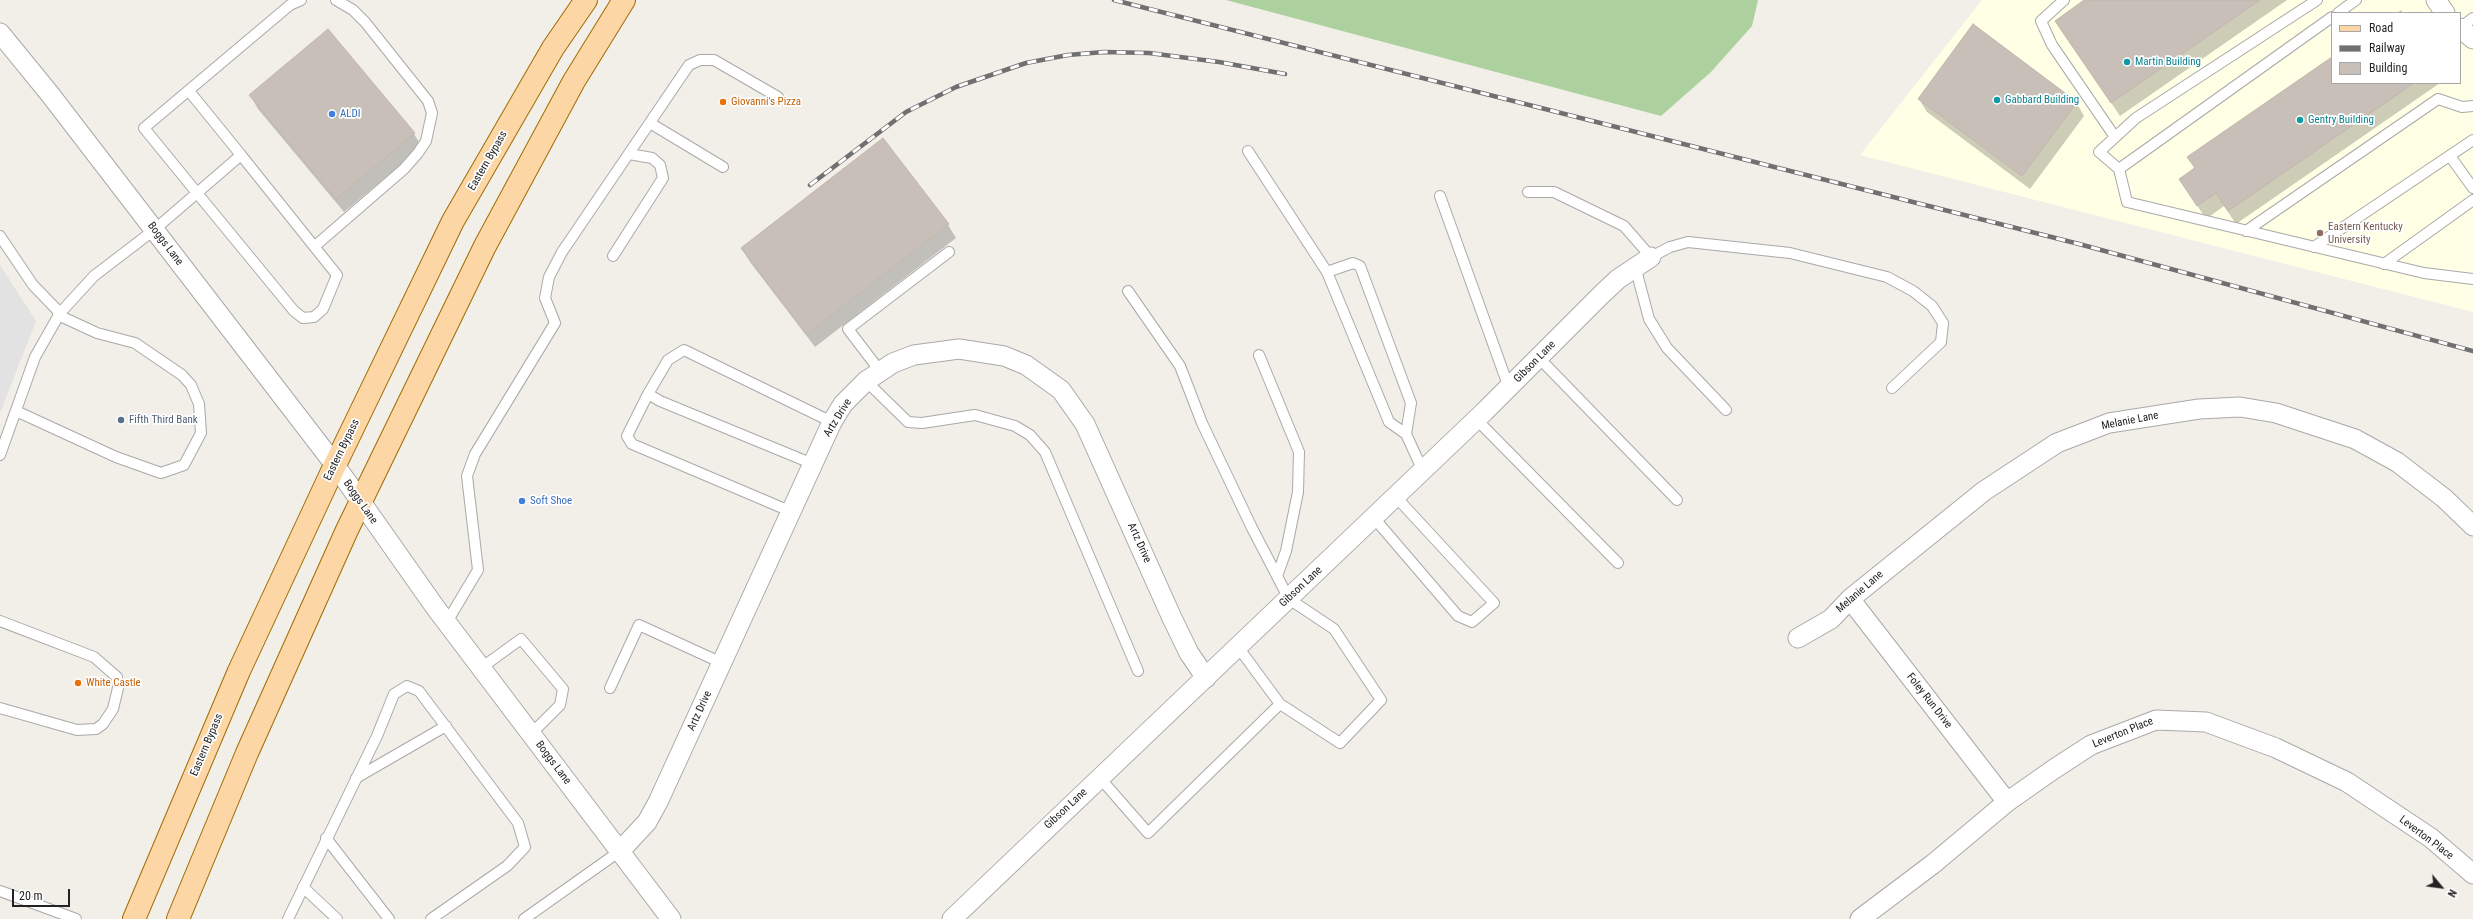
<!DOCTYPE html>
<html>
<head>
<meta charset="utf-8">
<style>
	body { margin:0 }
	#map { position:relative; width:2473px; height:919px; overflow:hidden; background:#f2efe9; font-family:"Roboto Condensed",sans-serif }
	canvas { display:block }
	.legend { position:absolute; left:2331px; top:12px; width:130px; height:72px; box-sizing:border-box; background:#fff; border:1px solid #a7a7a7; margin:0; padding:5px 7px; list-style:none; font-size:12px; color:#222 }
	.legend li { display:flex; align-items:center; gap:8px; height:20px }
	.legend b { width:20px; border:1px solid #a7a7a7 }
	.north { position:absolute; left:2421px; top:867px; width:40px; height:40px; -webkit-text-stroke:3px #fff; paint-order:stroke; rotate:119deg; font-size:11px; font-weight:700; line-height:16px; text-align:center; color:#222 }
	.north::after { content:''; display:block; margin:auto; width:14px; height:18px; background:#222; clip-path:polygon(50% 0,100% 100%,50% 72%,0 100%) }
	.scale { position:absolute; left:12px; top:889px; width:58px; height:18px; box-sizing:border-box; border:2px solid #222; border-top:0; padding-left:5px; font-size:12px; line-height:14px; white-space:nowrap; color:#222; -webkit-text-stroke:3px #fff; paint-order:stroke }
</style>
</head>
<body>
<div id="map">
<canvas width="2473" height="919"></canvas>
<ul class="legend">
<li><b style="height:5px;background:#fcd6a4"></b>Road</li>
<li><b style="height:5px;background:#707070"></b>Railway</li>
<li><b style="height:11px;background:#c7bfb8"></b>Building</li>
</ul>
<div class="north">N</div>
<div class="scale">20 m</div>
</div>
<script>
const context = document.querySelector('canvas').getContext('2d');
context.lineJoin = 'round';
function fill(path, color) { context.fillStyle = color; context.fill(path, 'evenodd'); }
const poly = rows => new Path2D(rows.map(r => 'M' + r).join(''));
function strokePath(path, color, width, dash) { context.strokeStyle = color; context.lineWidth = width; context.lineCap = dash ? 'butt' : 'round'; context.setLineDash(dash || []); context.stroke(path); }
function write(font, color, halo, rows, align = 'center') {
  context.font = font + ' "Roboto Condensed",sans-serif'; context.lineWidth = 3.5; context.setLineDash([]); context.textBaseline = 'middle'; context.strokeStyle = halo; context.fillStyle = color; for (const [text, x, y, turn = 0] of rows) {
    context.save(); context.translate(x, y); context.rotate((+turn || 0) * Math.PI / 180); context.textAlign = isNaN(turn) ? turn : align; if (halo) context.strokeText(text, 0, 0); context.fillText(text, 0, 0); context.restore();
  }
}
fill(poly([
	[1982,0,2473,0,2473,312,1860,155],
	[2332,13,2460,13,2460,83,2332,83]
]), '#ffffe5');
fill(poly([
	[1226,0,1758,0,1752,26,1711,72,1661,116]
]), '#add19e');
fill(poly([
	[0,265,36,321,0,413]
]), '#e2e2e2');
fill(poly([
	[2086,0,2287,0,2120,116,2056,21],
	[2401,10,2403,13,2397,13],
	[2332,58,2332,83,2440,83,2236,224,2224,206,2206,219,2180,179],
	[250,95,414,134,422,147,344,212,258,109],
	[1919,99,2076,102,2084,116,2030,189,1927,112],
	[883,140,948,225,956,238,815,347,750,262,742,249]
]), '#0003');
const building = poly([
	[2084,0,2260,0,2111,103,2055,21,2084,0],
	[1973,24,2077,102,2022,176,1918,99,1973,24],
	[328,29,415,133,336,199,249,95,328,29],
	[2332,57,2332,83,2414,83,2228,211,2216,193,2197,206,2179,179,2195,168,2187,157,2332,57],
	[883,138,949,224,807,334,741,248,883,138]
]);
fill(building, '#c7bfb8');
strokePath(building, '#c4b6ab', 1);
const service = poly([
	[2064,0,2041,21,2052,45,2115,137],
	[2317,0,2136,118,2099,152,2119,169,2332,17],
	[2338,13,2356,0],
	[2460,28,2473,18],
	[189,91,241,155],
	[650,123,723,167],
	[1248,151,1327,272],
	[2450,156,2473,188],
	[2119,169,2127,202,2424,273,2473,279],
	[1528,192,1554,192,1624,226,1651,257,1670,247,1688,242,1790,253,1887,277,1913,291,1932,306,1943,323,1941,342,1892,388],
	[1440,196,1509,388],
	[2246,231,2438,99,2462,107,2473,106],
	[0,236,33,285,60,313],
	[315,246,404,169,418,153,426,141,432,113,428,101,365,22,353,10,336,0],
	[2314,247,2473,140],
	[613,256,663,178,660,165,652,158,629,154],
	[2384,264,2473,200],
	[1635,266,1649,319,1667,348,1726,410],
	[1128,291,1180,366,1202,423,1252,528,1289,599,1334,629,1381,700,1340,743,1280,704],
	[1259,355,1299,452,1298,492,1286,551,1277,576],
	[1539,358,1677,500],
	[880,371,848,329,949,252],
	[866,381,908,422,922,423,975,415,1015,426,1030,435,1045,452,1138,671],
	[648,394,627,436,632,444,792,512],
	[16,411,116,457,161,473,184,465,201,433,199,404,191,385,182,375,135,343,97,333,58,315],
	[1477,420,1618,563],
	[1406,434,1411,403,1360,266,1353,263,1327,272,1389,422,1406,434,1423,471],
	[0,455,35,357,60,313,94,276,154,230,197,193,241,155,337,275,323,309,314,317,303,318,294,311,197,193,144,128,290,5,301,0],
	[813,464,660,401,648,394,668,360,684,350,832,422],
	[1374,518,1458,616,1472,622,1494,603,1396,497],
	[0,621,94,657,117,677,118,688,113,709,103,724,96,729,77,730,0,708],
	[447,622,478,570,467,476,475,454,555,323,545,298,549,277,562,252,689,65,700,60,714,60,778,97],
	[481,668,521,639,563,689,560,705,531,734],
	[610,688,639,625,722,663],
	[356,778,446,726],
	[1100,778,1148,833,1280,704,1238,647],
	[326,838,389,919],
	[303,887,337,919],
	[0,891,76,919],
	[288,919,377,736,394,694,407,686,419,691,518,823,525,847,507,866,431,919],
	[524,919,620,851]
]);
const minor = poly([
	[2436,0,2445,13],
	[2460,28,2473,39],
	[0,33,49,93,335,465,435,607,671,919],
	[1850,599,2007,802],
	[1798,638,1831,619,1850,599,1984,491,2057,443,2109,423,2199,409,2240,407,2276,413,2355,439,2397,462,2444,498,2473,526],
	[620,851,647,822,658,802,832,422,843,404,866,381,893,363,914,355,959,349,1004,356,1026,365,1061,390,1085,424,1172,618,1189,653,1206,678],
	[952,919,1484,412,1601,295,1618,279,1651,257],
	[1860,919,1933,864,2007,802,2054,769,2091,745,2156,720,2206,722,2276,748,2347,782,2431,838,2473,874]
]);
const primary = poly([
	[134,919,239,671,335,465,453,221,553,48,586,0],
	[178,919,247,753,347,530,485,246,574,81,624,0]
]);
strokePath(service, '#a9a9a9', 12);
strokePath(minor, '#a9a9a9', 21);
strokePath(primary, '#a06b00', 24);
strokePath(service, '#fff', 10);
strokePath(minor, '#fff', 19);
strokePath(primary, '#fcd6a4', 22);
const rail = poly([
	[1114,0,2079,244,2473,351],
	[810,185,906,112,956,87,1026,63,1068,55,1104,52,1149,53,1219,62,1285,74]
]);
strokePath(rail, '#707070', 4.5);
strokePath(rail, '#fff', 3, [9]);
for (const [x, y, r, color] of [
	[2127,62,4,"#0f9aa8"],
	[1997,100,4,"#0f9aa8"],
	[723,102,4,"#e8710a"],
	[332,114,4,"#3f7fe0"],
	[2300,120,4,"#0f9aa8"],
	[2320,233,4,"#8d6e63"],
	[121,420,4,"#5c6f8a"],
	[522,501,4,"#3f7fe0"],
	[78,683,4,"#e8710a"]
]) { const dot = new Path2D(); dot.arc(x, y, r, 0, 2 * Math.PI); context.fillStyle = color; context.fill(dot); strokePath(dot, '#fff', 1.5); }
write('11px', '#0d838f', '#fff', [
	["Martin Building",2135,62],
	["Gabbard Building",2005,100],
	["Gentry Building",2308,120]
], 'left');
write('11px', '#c56008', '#fff', [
	["Giovanni's Pizza",731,102],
	["White Castle",86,683]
], 'left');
write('11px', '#366cbe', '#fff', [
	["ALDI",340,114],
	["Soft Shoe",530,501]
], 'left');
write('11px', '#222', '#fff', [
	["Eastern Bypass",488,161,-60],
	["Boggs Lane",165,244,53],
	["Gibson Lane",1535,362,-45],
	["Artz Drive",838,418,-58],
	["Melanie Lane",2130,421,-11],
	["Eastern Bypass",342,450,-64],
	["Boggs Lane",360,502,55],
	["Artz Drive",1139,543,66],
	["Gibson Lane",1301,587,-43],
	["Melanie Lane",1860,592,-41],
	["Foley Run Drive",1929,701,52],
	["Artz Drive",700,711,-65],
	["Leverton Place",2123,733,-22],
	["Eastern Bypass",207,745,-67],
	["Boggs Lane",553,763,53],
	["Gibson Lane",1066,809,-43],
	["Leverton Place",2426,838,37]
]);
write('11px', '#785e54', '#fff', [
	["Eastern Kentucky",2328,227],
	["University",2328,240]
], 'left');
write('11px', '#4e5e75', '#fff', [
	["Fifth Third Bank",129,420]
], 'left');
</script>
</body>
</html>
